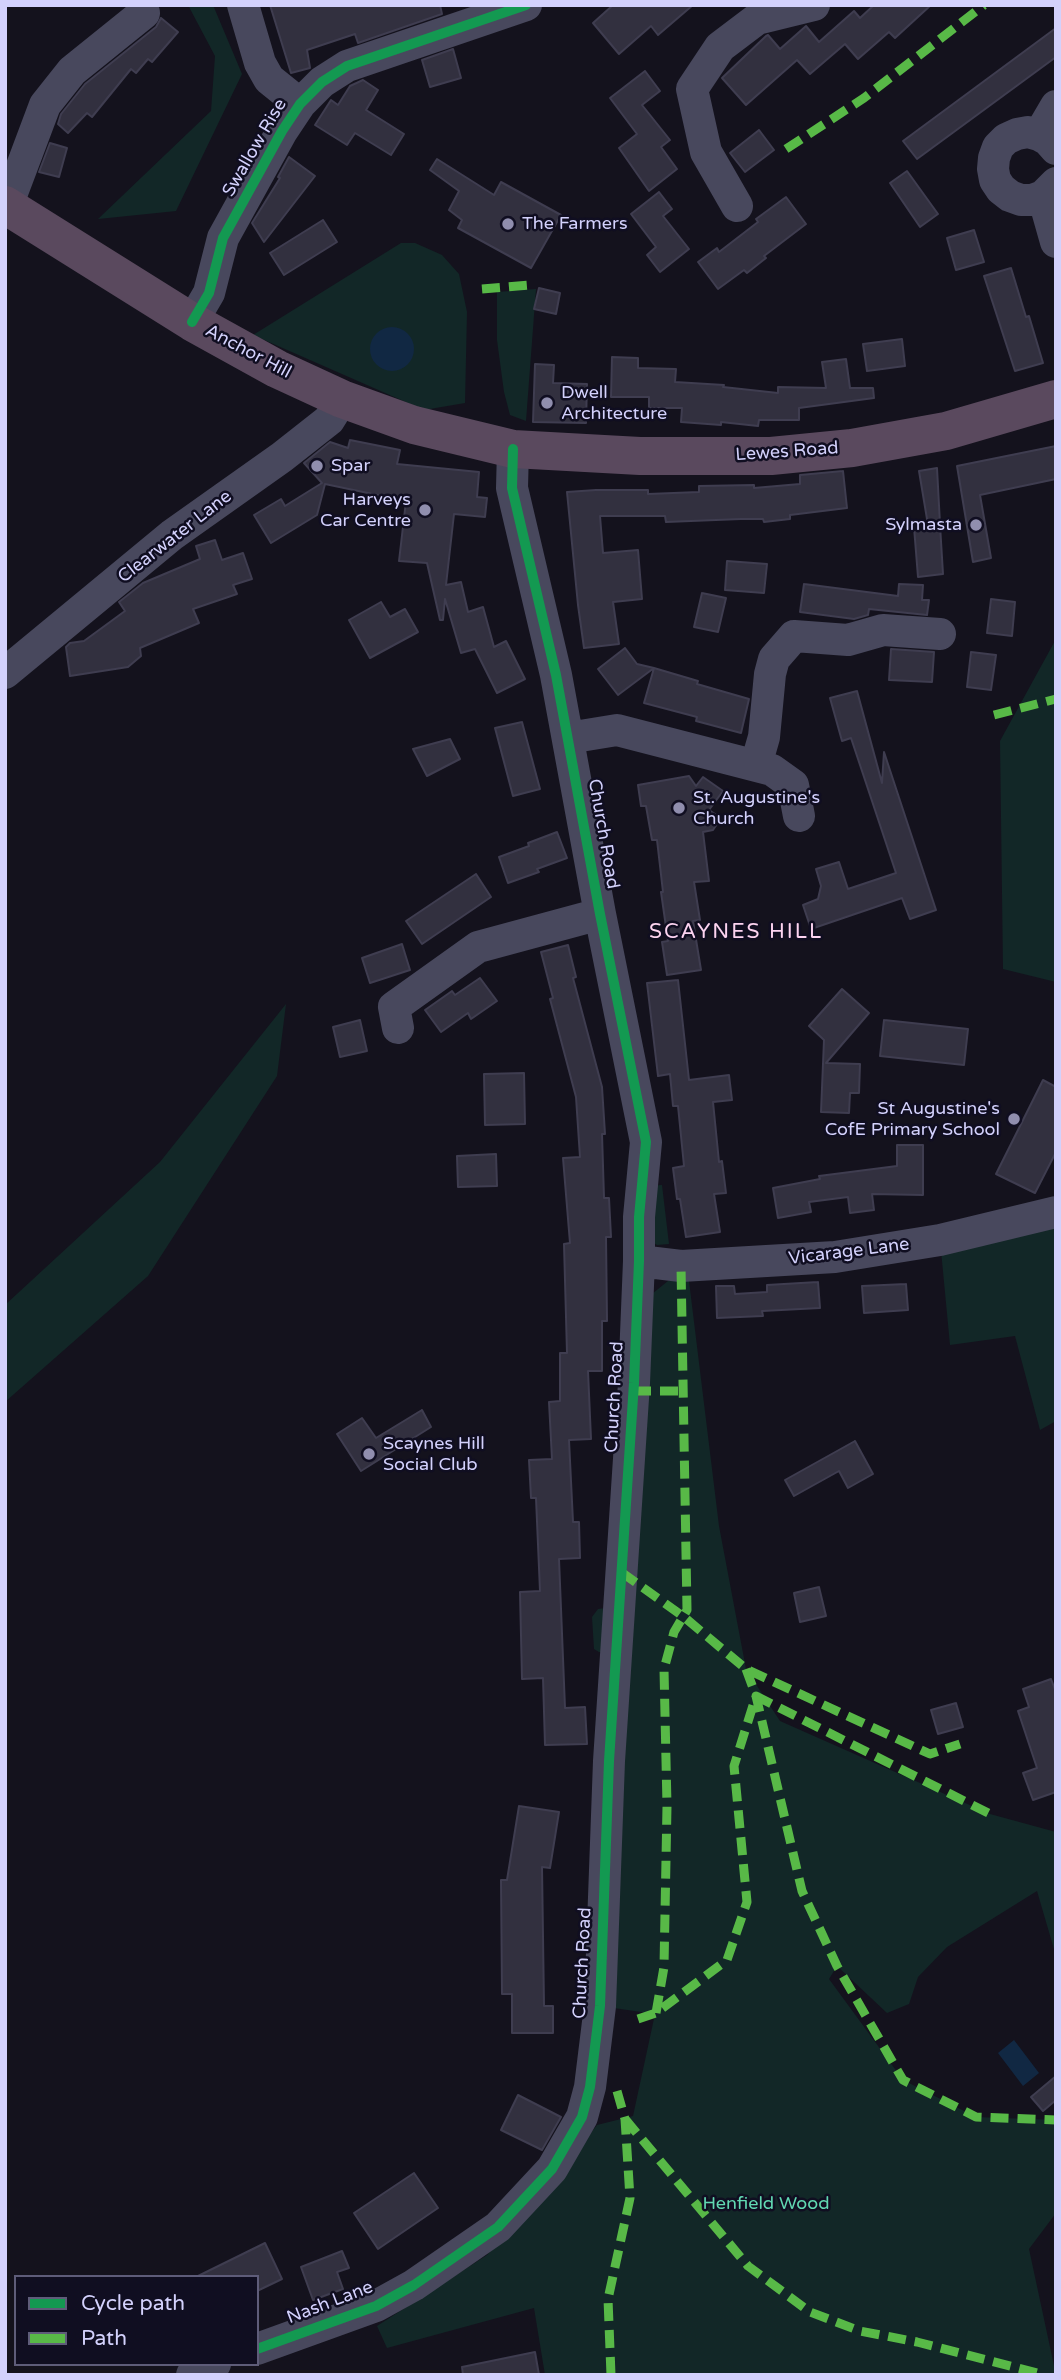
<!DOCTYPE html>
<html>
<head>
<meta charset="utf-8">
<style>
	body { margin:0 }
	#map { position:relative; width:1061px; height:2380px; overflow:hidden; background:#14121d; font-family:"Varela Round",sans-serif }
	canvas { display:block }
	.frame { position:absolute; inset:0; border:7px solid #d3d1fc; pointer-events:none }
	.legend { position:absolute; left:14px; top:2275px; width:245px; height:91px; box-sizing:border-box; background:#100e21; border:2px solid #5e5c79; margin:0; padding:9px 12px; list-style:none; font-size:21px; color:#d3d1fc }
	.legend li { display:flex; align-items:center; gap:14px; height:35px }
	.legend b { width:35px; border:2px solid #5e5c79 }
</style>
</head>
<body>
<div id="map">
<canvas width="1061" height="2380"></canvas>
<div class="frame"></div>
<ul class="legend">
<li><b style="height:9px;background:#139951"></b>Cycle path</li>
<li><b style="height:9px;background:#58b947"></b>Path</li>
</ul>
</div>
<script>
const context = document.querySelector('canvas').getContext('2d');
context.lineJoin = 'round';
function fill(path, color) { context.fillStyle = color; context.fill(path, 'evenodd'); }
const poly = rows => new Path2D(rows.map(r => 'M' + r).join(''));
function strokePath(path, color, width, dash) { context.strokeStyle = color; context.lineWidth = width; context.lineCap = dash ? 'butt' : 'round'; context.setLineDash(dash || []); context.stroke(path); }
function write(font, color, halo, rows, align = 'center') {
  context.font = font + ' "Varela Round",sans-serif'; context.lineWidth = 5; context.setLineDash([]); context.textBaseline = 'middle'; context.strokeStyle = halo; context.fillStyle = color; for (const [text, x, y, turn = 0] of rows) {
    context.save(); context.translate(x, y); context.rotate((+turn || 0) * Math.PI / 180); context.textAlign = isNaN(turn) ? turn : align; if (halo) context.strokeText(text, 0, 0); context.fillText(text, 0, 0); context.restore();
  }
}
fill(poly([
	[188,5,213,5,242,74,176,211,98,219,211,111,215,56],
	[401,243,415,243,442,255,459,274,467,312,465,403,424,410,253,335],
	[536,289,526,421,510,415,504,392,497,340,497,292],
	[1056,639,1056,982,1003,969,1000,741],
	[286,1004,277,1076,148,1276,5,1402,5,1305,160,1162],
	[662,1185,669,1244,657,1245,649,1240,641,1186],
	[1056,1212,1056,1421,1040,1430,1015,1336,950,1345,940,1240],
	[668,1281,689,1281,719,1526,746,1669,780,1721,990,1814,1056,1832,1056,1956,1037,1891,947,1947,918,1977,909,2004,887,2013,837,1966,829,1979,903,2080,976,2117,1056,2120,1056,2213,1029,2249,1056,2375,1037,2375,1028,2370,1025,2375,545,2375,534,2308,387,2348,377,2326,487,2255,525,2215,597,2125,633,2116,655,2014,600,2006,637,1306],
	[606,1608,608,1652,599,1652,594,1649,592,1617,598,1609]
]), '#122727');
fill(poly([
	'370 349a22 22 0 1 1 44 0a22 22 0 1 1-44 0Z',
	[1014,2040,1039,2073,1023,2086,998,2053]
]), '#112843');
const building = poly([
	[270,5,440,5,442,14,358,43,355,34,307,50,310,68,291,73,270,5],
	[613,5,693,5,658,35,651,26,619,54,593,23,613,5],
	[874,5,931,5,895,38,889,32,858,59,845,44,810,74,797,60,746,105,722,78,766,36,768,35,780,49,806,26,819,42,854,11,860,18,874,5],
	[161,18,178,32,152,62,148,59,136,73,131,69,92,117,87,113,68,133,58,124,61,114,85,84,156,27,161,18],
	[1056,28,1056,57,917,159,903,141,1056,28],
	[453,49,461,78,430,87,422,60,453,49],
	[645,71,660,91,642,105,670,140,661,147,677,169,649,191,619,148,637,134,610,98,645,71],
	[363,80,378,90,366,110,404,134,391,155,355,133,347,145,315,125,331,100,338,105,350,86,363,80],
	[759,130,774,150,745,172,730,153,759,130],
	[50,143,67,148,59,177,39,172,50,143],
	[289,157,315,176,264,242,252,223,280,178,278,177,289,157],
	[437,159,494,195,501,182,561,215,531,268,458,228,462,220,449,210,459,191,430,170,437,159],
	[907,171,938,214,920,227,890,183,907,171],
	[659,192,672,209,663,216,689,249,660,272,647,255,656,247,631,214,659,192],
	[786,197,806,224,764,256,766,258,747,273,744,270,718,289,698,262,717,248,719,252,758,222,756,219,786,197],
	[323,220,337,242,284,275,270,253,323,220],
	[974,230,984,262,956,270,947,238,974,230],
	[1011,268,1026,317,1029,316,1043,363,1015,371,984,276,1011,268],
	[539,288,560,293,556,314,534,309,539,288],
	[902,339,905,366,867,371,863,344,902,339],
	[612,357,638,358,638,368,676,369,675,382,724,385,723,387,778,393,778,387,826,388,822,362,846,359,850,388,873,388,874,398,799,408,799,420,759,420,758,426,721,422,721,425,681,422,682,408,649,408,649,397,611,397,612,357],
	[535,364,554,365,553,383,587,384,586,423,533,422,535,364],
	[350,440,400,450,397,464,479,472,477,497,487,498,485,517,454,514,446,585,461,582,468,612,483,607,494,647,506,641,525,679,497,693,475,649,461,653,445,599,443,620,440,620,427,563,399,561,406,501,325,484,317,515,271,543,254,515,281,499,285,506,322,483,304,463,330,442,348,448,350,440],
	[1056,446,1056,479,980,495,991,558,973,562,957,466,1056,446],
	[937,468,940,524,928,525,919,471,937,468],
	[843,471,847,508,790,515,790,519,764,522,763,519,741,519,666,522,665,516,600,516,603,553,638,550,642,599,613,602,619,644,584,648,578,605,567,492,596,490,648,490,648,494,699,492,699,486,754,485,754,488,800,484,800,475,843,471],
	[940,525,943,574,918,577,914,527,940,525],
	[215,540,222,560,243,553,252,579,233,585,237,594,193,609,199,623,140,648,141,656,128,667,70,676,66,647,70,643,84,641,125,611,119,602,143,583,200,559,196,546,215,540],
	[727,561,767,564,764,593,725,590,727,561],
	[804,584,898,596,899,584,923,585,922,600,929,600,927,615,869,609,868,615,854,619,800,612,804,584],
	[702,593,726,598,718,632,694,627,702,593],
	[991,599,1015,602,1012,636,987,633,991,599],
	[381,602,390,617,405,609,418,632,370,658,349,620,381,602],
	[625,648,637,664,654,668,618,695,598,669,625,648],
	[891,649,934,652,932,682,889,680,891,649],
	[971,652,996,655,991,690,967,687,971,652],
	[654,668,698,681,697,684,749,699,741,733,696,721,697,717,644,703,654,668],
	[857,691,882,783,884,752,936,910,910,919,902,898,811,929,803,905,818,899,821,886,816,869,839,862,848,889,896,873,851,738,842,741,830,698,857,691],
	[522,722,540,789,513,796,495,728,522,722],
	[450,739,460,759,427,776,413,749,450,739],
	[689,776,696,786,703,777,723,791,709,810,721,818,713,830,703,832,709,881,694,882,700,920,693,921,701,970,667,975,662,942,668,941,661,892,663,892,657,840,652,840,646,806,641,806,638,785,689,776],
	[557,832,567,858,537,869,539,872,508,883,499,857,529,846,528,843,557,832],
	[476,874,491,897,422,944,406,921,476,874],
	[402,944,410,970,370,983,362,958,402,944],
	[568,945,576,977,573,978,602,1087,605,1134,602,1134,604,1198,609,1198,611,1237,606,1237,607,1321,602,1321,602,1371,588,1371,591,1439,569,1440,573,1522,579,1522,580,1558,559,1559,565,1708,585,1707,587,1744,545,1745,543,1678,522,1679,520,1592,540,1591,536,1498,531,1498,529,1460,552,1459,549,1402,560,1401,560,1353,567,1353,564,1244,570,1243,563,1158,580,1157,576,1097,550,999,553,998,541,952,568,945],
	[480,978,497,1001,471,1019,468,1013,441,1032,425,1010,452,991,455,995,480,978],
	[678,980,689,1080,729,1075,732,1100,713,1102,719,1162,722,1161,726,1193,714,1194,720,1232,686,1237,680,1199,677,1199,673,1168,684,1166,678,1106,673,1106,670,1074,658,1076,647,983,678,980],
	[842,989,869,1013,826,1063,860,1064,859,1093,850,1093,849,1113,821,1112,824,1040,809,1026,842,989],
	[360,1020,367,1051,340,1057,333,1027,360,1020],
	[884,1020,968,1029,964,1065,880,1056,884,1020],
	[524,1073,525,1124,485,1125,484,1074,524,1073],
	[1043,1080,1056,1087,1056,1152,1035,1193,996,1174,1043,1080],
	[897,1145,923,1145,923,1195,872,1194,874,1210,850,1213,848,1197,809,1202,811,1212,778,1218,773,1188,820,1179,819,1176,897,1166,897,1145],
	[496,1154,497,1186,458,1187,457,1156,496,1154],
	[818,1282,820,1308,762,1311,763,1316,717,1318,716,1286,734,1286,735,1294,767,1292,767,1285,818,1282],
	[906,1284,908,1310,864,1313,862,1286,906,1284],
	[422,1410,431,1427,361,1471,337,1434,362,1418,376,1438,422,1410],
	[855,1441,873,1474,848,1488,839,1471,794,1496,785,1480,855,1441],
	[819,1587,826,1616,800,1622,794,1593,819,1587],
	[1051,1679,1056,1692,1056,1792,1033,1800,1023,1773,1037,1768,1018,1711,1029,1707,1023,1689,1051,1679],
	[956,1703,963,1727,938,1734,931,1710,956,1703],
	[519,1806,559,1812,550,1868,542,1867,544,2006,553,2006,553,2033,512,2033,512,1994,502,1994,501,1880,507,1880,519,1806],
	[1056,2076,1056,2100,1043,2111,1031,2097,1056,2076],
	[518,2095,561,2117,542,2150,501,2130,518,2095],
	[414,2173,438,2208,378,2249,354,2213,414,2173],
	[265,2243,282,2279,257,2291,257,2277,196,2277,265,2243],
	[342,2251,349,2268,337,2272,343,2289,313,2300,301,2267,342,2251],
	[535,2352,539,2375,463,2375,462,2367,535,2352]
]);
fill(building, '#32303f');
strokePath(building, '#3f3d50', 2);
strokePath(poly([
	[243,5,260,63,269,79,300,104],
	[1039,135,1056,106],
	[1056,149,1048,140,1039,135,1028,132,1017,134,1006,139,998,147,994,158,993,169,995,180,1001,189,1010,196,1021,200,1032,200,1043,196,1056,183],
	[1043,196,1056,242],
	[7,206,45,105,72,71,144,13],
	[737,206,706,152,692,89,720,47,757,19,814,5],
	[192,322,209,293,223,238,282,131,300,104,322,82,347,66,526,5],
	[5,673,172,535,282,457,329,420,342,399],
	[568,738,617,730,772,770,793,785,799,816],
	[756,765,764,737,770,674,774,659,794,636,848,640,883,630,940,634],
	[398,1028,394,1007,478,947,600,914],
	[639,1261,681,1266,835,1257,940,1240,1056,1212],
	[257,2349,376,2306,414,2285,498,2227,552,2169,582,2117,590,2087,600,2006,609,1761,634,1383,639,1261,639,1217,646,1142,600,914,556,675,512,488,513,449],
	[192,2375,215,2364]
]), '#48485d', 32);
strokePath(poly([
	[5,205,192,322,277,369,342,399,414,425,513,449,640,456,771,456,852,448,946,431,1056,399]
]), '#5a495e', 38);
strokePath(poly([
	[786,149,864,98,984,5],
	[482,289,530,285],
	[994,715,1056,699],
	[633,1391,683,1391],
	[621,1572,684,1617,746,1669,930,1754,960,1744],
	[746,1669,756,1696,802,1891,837,1966,903,2080,976,2117,1056,2120],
	[656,2013,664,1967,667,1806,664,1669,674,1632,687,1610,681,1266],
	[638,2019,656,2013,727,1960,747,1902,734,1766,756,1696,990,1814],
	[625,2119,748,2266,810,2312,860,2331,917,2342,1045,2375],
	[611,2375,608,2299,630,2198,625,2119,617,2091]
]), '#58b947', 9, [18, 9]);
strokePath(poly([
	[192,322,209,293,223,238,282,131,300,104,322,82,347,66,526,5],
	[257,2349,376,2306,414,2285,498,2227,552,2169,582,2117,590,2087,600,2006,609,1761,634,1383,639,1261,639,1217,646,1142,600,914,556,675,512,488,513,449]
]), '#139951', 10);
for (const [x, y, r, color] of [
	[508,224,7,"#908eae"],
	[547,403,7,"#908eae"],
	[317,466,7,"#908eae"],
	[425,510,7,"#908eae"],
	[976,525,7,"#908eae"],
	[679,808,7,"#908eae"],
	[1014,1119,7,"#908eae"],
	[369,1454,7,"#908eae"]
]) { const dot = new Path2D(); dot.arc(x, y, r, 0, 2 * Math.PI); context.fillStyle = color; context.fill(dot); strokePath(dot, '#100e21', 2.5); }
write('18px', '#d3d1fc', '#100e21', [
	["Swallow Rise",255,148,-60],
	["Anchor Hill",248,352,28],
	["Lewes Road",787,452,-4],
	["Clearwater Lane",175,537,-38],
	["Church Road",603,834,80],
	["Vicarage Lane",849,1252,-7],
	["Church Road",615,1397,-87],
	["Church Road",583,1963,-87],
	["Nash Lane",330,2303,-21]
]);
write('18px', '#d3d1fc', '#100e21', [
	["The Farmers",522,224],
	["Dwell",561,393],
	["Architecture",561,414],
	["Spar",331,466],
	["Harveys",411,500,"right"],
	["Car Centre",411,521,"right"],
	["Sylmasta",962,525,"right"],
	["St. Augustine's",693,798],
	["Church",693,819],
	["St Augustine's",1000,1109,"right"],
	["CofE Primary School",1000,1130,"right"],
	["Scaynes Hill",383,1444],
	["Social Club",383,1465]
], 'left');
write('18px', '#61d8b2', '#100e21', [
	["Henfield Wood",766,2204]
]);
context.letterSpacing = '2px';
write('21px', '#fcd3f0', '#100e21', [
	["SCAYNES HILL",736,932]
]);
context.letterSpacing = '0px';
</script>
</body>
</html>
